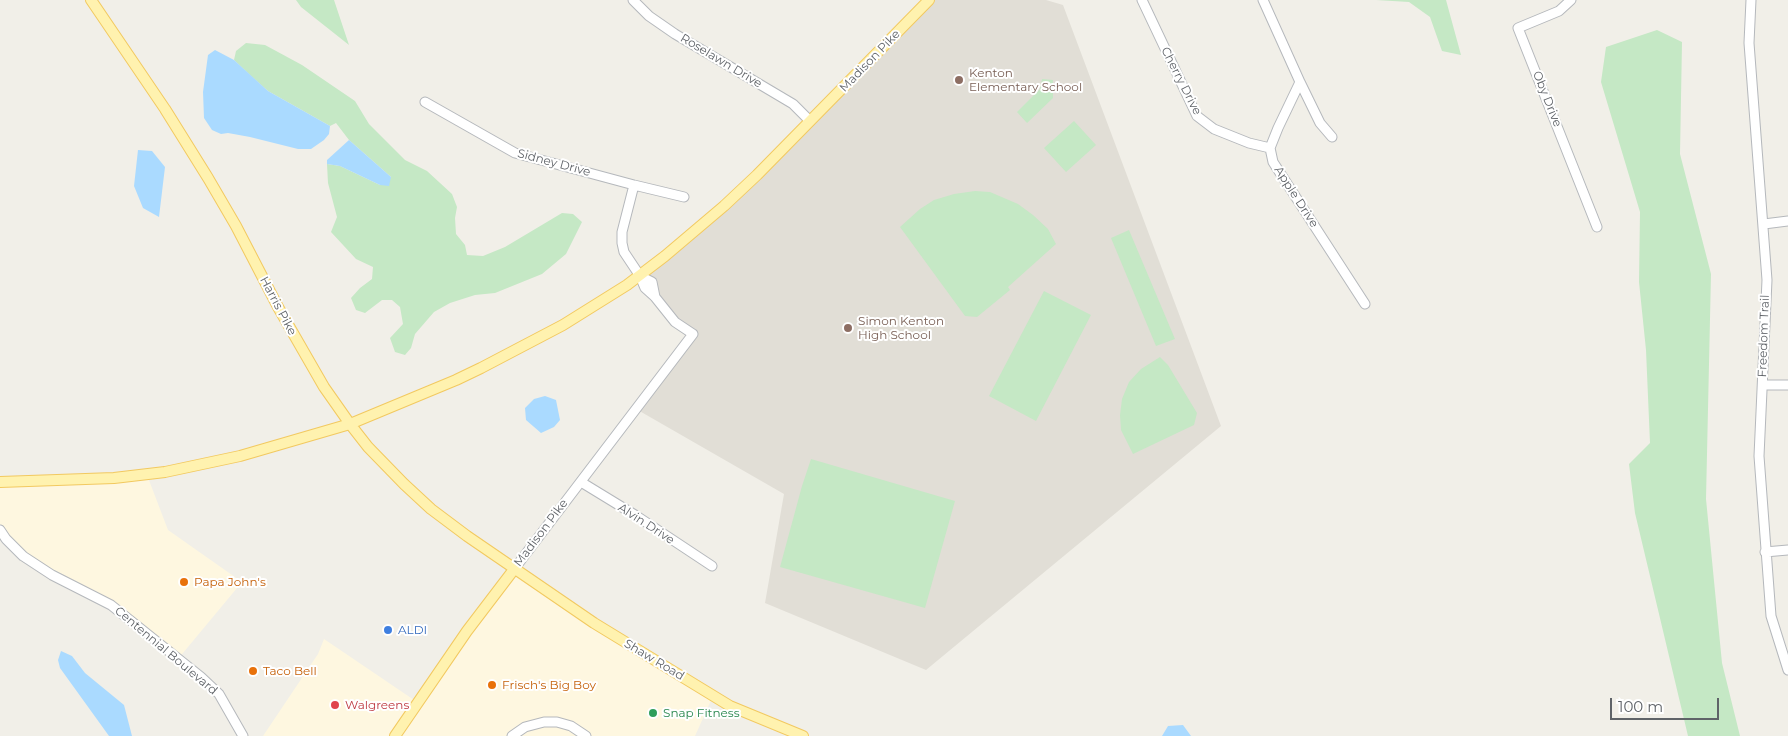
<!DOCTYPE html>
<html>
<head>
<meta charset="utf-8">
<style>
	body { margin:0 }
	#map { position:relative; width:1788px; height:736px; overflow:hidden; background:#f1efe8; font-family:Montserrat,sans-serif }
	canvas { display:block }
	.scale { position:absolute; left:1610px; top:698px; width:109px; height:22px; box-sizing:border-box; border:2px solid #5f6368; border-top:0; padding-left:6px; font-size:15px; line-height:18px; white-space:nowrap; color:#5f6368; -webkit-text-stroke:4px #fff; paint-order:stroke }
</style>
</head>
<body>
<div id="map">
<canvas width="1788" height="736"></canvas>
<div class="scale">100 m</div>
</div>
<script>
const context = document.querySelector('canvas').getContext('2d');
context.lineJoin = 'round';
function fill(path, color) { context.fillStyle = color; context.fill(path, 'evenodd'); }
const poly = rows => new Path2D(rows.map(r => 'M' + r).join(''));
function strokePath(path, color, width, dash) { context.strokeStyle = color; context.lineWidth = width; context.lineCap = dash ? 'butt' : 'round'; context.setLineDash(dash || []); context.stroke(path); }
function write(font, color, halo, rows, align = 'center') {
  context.font = font + ' Montserrat,sans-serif'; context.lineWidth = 4; context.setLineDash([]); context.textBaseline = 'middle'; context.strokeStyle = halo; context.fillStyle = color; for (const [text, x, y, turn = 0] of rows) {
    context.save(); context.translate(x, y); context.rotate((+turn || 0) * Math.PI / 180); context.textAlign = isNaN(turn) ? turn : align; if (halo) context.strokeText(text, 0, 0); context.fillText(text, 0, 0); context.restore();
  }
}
fill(poly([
	[147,475,168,530,242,582,178,659,111,605,23,556,0,530,0,482],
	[515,568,713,696,695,736,263,736,318,654,324,639,417,702]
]), '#fef7e0');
fill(poly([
	[929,0,1046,0,1063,5,1221,426,926,670,765,603,784,494,636,409,693,334,675,322,640,276,690,236]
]), '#e1ded6');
fill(poly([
	[296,0,334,0,349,45,301,7],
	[1376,0,1446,0,1461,55,1442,51,1430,17,1409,2],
	[1657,30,1682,42,1680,154,1711,274,1706,499,1722,663,1740,736,1688,736,1635,513,1629,464,1650,443,1646,350,1639,282,1640,212,1601,82,1606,47],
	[246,43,265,45,302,65,355,101,369,124,405,160,427,171,452,194,457,207,455,218,456,234,465,245,467,255,483,256,505,247,562,213,573,214,582,222,566,254,542,274,495,293,475,295,450,303,434,312,415,334,411,348,405,355,395,352,390,338,403,324,400,307,392,300,382,300,365,313,356,310,351,298,360,288,372,279,373,267,356,259,331,232,337,217,328,183,327,164,340,166,380,185,391,177,349,140,336,123,330,126,268,91,251,76,234,60,236,51],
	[1042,79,1053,80,1053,98,1027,123,1017,112,1040,89],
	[1074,121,1096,145,1066,172,1044,148],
	[975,191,990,192,1018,204,1033,215,1048,229,1056,244,1008,287,1010,290,977,317,965,316,900,227,920,209,934,200,954,194],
	[1129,230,1175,339,1156,346,1111,238],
	[1044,291,1091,315,1036,421,989,396],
	[1160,357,1168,365,1197,413,1194,425,1133,454,1121,430,1120,415,1122,399,1129,382,1141,369],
	[811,459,955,501,925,608,780,567,802,486]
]), '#c5e8c5');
fill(poly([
	[215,50,234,60,268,91,330,126,329,134,324,140,311,149,298,149,250,137,228,133,221,134,212,130,204,118,203,92,208,55],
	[349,140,391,177,389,186,380,185,340,166,327,164,327,160],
	[138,150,152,151,165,167,159,217,143,208,134,186],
	[545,396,556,400,560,420,554,427,541,433,526,420,525,408,534,399],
	[61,651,72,656,85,673,124,705,132,736,109,736,60,668,58,660],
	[1183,725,1191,736,1162,736,1168,726]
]), '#aadaff');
const minor = poly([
	[633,0,649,16,675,34,793,104,810,121],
	[1142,0,1197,116,1214,129,1249,143,1270,148],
	[1263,0,1300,82,1278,128,1270,148,1273,162,1365,304],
	[1571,0,1559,11,1518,28,1597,227],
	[1751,0,1749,43,1767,280,1759,456,1771,616,1788,670],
	[1300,82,1320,123,1332,137],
	[425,102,515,153,634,185,684,197],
	[1764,224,1788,221],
	[640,276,652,282,655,297],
	[1763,385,1788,385],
	[581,482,635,515,712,566],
	[0,530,6,539,23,556,52,575,111,605,201,677,219,694,243,736],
	[1765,552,1788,550],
	[515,568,693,334,675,322,655,297,645,288,640,276,624,252,622,243,622,232,634,185],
	[512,736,525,727,544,722,557,722,571,726,586,736]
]);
const major = poly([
	[91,0,165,109,208,178,236,226,278,307,324,387,350,424,368,447,404,484,431,509,467,536,594,623,730,706,803,736],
	[0,482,114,478,165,472,240,456,350,424,456,380,481,368,563,325,627,285,665,256,724,206,757,175,929,0],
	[395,736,467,631,515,568]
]);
strokePath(minor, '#b5b8bc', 11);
strokePath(major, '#f2c960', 12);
strokePath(minor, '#fff', 9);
strokePath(major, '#fff2af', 10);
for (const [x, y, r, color] of [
	[959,80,5,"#8d6e63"],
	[848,328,5,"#8d6e63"],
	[184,582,5,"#e8710a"],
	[388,630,5,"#3f7fe0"],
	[253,671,5,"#e8710a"],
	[492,685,5,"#e8710a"],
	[335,705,5,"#e0444e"],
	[653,713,5,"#2e9e5b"]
]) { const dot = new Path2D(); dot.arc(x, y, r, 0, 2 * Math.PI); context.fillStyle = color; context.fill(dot); strokePath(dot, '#fff', 2); }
write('12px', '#5f6368', '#fff', [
	["Roselawn Drive",721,61,31],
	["Madison Pike",870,61,-46],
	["Cherry Drive",1181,81,63],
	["Oby Drive",1547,99,68],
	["Sidney Drive",554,163,15],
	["Apple Drive",1296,197,57],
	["Harris Pike",278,306,62],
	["Freedom Trail",1764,336,-88],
	["Alvin Drive",646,524,33],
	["Madison Pike",541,533,-53],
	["Centennial Boulevard",166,651,40],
	["Shaw Road",654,660,31]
]);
write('12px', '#785e54', '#fff', [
	["Kenton",969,73],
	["Elementary School",969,87],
	["Simon Kenton",858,321],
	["High School",858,335]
], 'left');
write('12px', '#c56008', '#fff', [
	["Papa John's",194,582],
	["Taco Bell",263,671],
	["Frisch's Big Boy",502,685]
], 'left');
write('12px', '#366cbe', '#fff', [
	["ALDI",398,630]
], 'left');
write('12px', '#be3a42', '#fff', [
	["Walgreens",345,705]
], 'left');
write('12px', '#27864d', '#fff', [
	["Snap Fitness",663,713]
], 'left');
</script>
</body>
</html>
